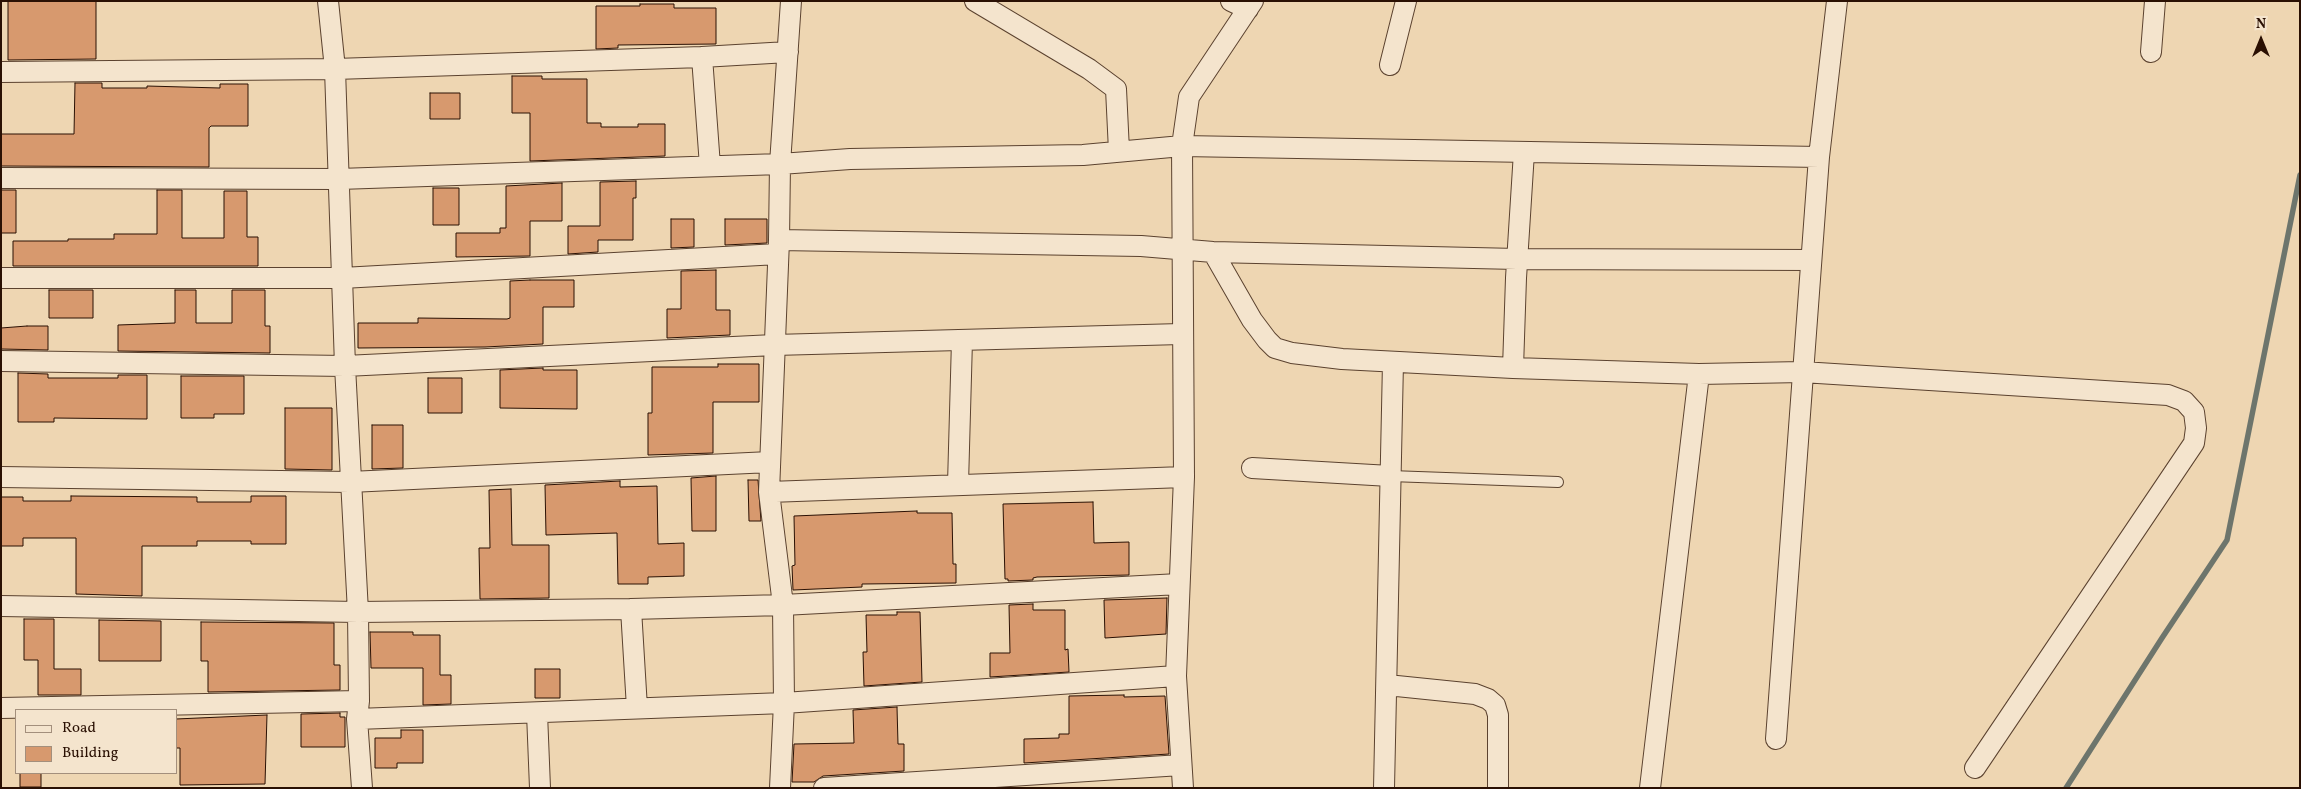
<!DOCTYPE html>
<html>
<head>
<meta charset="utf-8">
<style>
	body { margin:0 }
	#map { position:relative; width:2301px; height:789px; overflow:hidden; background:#eed6b2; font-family:Vollkorn,serif }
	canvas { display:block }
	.frame { position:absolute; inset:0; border:2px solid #2a1003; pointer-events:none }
	.legend { position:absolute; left:15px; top:709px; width:162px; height:65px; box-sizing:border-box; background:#f4e4cd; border:1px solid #a38f7c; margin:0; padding:6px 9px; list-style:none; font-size:15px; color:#2a1003 }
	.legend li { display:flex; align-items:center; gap:10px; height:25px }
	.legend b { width:25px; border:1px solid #a38f7c }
	.north { position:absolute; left:2236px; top:15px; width:50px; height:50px; -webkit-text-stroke:4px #f4e4cd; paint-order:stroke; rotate:0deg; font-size:14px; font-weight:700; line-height:20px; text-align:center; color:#2a1003 }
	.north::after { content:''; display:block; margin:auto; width:18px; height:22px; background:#2a1003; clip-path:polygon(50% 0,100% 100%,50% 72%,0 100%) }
</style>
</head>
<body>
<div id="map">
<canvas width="2301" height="789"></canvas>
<div class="frame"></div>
<ul class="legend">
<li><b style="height:6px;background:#f4e4cd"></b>Road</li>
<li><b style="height:14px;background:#d7996e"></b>Building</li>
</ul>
<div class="north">N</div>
</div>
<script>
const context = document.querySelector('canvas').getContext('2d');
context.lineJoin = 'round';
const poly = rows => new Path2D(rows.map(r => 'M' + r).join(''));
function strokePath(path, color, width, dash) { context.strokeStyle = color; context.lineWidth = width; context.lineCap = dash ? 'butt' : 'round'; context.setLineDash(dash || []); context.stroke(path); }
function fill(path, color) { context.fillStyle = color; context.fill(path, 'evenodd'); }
strokePath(poly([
	[2066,788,2162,638,2227,540,2300,175]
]), '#6d756c', 5.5);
const building = poly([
	[8,1,96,1,96,59,8,60,8,1],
	[640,4,674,4,674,8,716,8,716,44,618,45,618,48,596,49,596,6,640,6,640,4],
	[512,76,542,76,542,79,587,79,587,123,601,123,601,127,638,127,638,124,665,124,665,156,530,161,530,113,512,113,512,76],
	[75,83,102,83,102,88,147,88,147,86,220,88,220,84,248,84,248,126,211,126,209,128,209,167,1,166,1,134,74,134,75,83],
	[430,93,460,93,460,119,430,119,430,93],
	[636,181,636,198,633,198,633,240,598,240,598,252,568,254,568,226,600,226,600,182,636,181],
	[562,183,562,221,530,221,530,256,456,257,456,233,500,233,500,228,506,228,506,186,562,183],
	[433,188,459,188,459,225,433,225,433,188],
	[1,190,16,190,16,233,1,233,1,190],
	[157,190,182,190,182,238,224,238,224,191,247,191,247,237,258,237,258,266,13,266,13,241,68,241,68,239,114,239,114,234,157,234,157,190],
	[671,219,694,219,694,247,671,248,671,219],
	[725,219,767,219,767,243,725,245,725,219],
	[716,270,716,310,730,310,730,335,667,338,667,309,681,309,681,271,716,270],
	[530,280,574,280,574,307,543,307,543,344,485,347,358,348,358,323,418,323,418,318,507,319,510,318,510,281,530,280],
	[49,290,93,290,93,318,49,318,49,290],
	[175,290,196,290,196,323,232,323,232,290,265,290,265,326,270,326,270,353,118,351,118,325,175,323,175,290],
	[27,326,48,326,48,350,1,349,1,328,27,326],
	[718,364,759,364,759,402,713,402,713,453,648,455,648,413,652,413,652,367,718,367,718,364],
	[543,368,543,370,577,370,577,409,500,408,500,370,543,368],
	[18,373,48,374,48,378,118,378,118,375,147,375,147,419,54,418,54,422,18,422,18,373],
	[181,376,244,376,244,414,214,414,214,418,181,418,181,376],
	[428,378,462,378,462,413,428,413,428,378],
	[285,408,332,408,332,470,285,469,285,408],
	[372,425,403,425,403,468,372,469,372,425],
	[716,476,716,531,692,531,691,478,716,476],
	[748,480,758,480,761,521,749,521,748,480],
	[620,481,620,487,657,486,658,544,684,543,684,576,648,577,648,584,618,584,617,533,546,535,545,485,620,481],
	[511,489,512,545,549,545,549,598,480,599,479,548,490,548,489,490,511,489],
	[71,496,197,497,197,502,251,502,251,496,286,496,286,544,251,544,251,541,197,541,197,546,142,546,142,596,76,594,76,538,23,538,23,546,1,546,1,497,23,497,23,501,71,501,71,496],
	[1093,502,1094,543,1129,542,1129,575,1037,577,1033,578,1033,580,1008,581,1008,579,1005,579,1003,504,1093,502],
	[917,511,917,513,952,513,953,564,956,564,956,583,862,584,862,587,793,590,792,566,795,565,794,516,917,511],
	[1167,598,1166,634,1105,638,1104,600,1167,598],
	[1033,604,1033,610,1065,610,1065,650,1068,649,1069,672,990,677,990,653,1010,653,1009,605,1033,604],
	[897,612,920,612,922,682,864,686,863,652,867,652,866,615,897,615,897,612],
	[24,619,54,619,54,669,81,669,81,695,38,695,38,660,24,660,24,619],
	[99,620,161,621,161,661,99,661,99,620],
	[201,622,334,623,334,665,340,665,340,690,208,692,208,661,201,661,201,622],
	[370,632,413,632,413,635,440,635,440,675,451,675,451,704,423,705,423,668,371,668,370,632],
	[535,669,560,669,560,698,535,698,535,669],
	[1124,695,1124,697,1165,696,1169,754,1024,763,1024,739,1059,738,1059,734,1069,734,1069,696,1124,695],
	[897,707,898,744,904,744,904,771,823,776,814,782,792,782,794,744,854,743,853,710,897,707],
	[340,713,340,717,345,717,345,747,301,747,301,714,340,713],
	[267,715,265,784,180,785,180,748,176,748,176,719,267,715],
	[401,730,423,730,423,763,397,763,397,768,375,768,375,738,401,738,401,730],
	[20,773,41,773,41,787,20,787,20,773]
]);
fill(building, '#d7996e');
strokePath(building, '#2a1003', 1);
const service = poly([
	[1390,476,1558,482]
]);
const minor = poly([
	[328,1,335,69,345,366,358,612,359,701,357,719,362,788],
	[791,1,780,164,779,240,769,492,783,605,784,703,1176,676],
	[975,1,1089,69,1116,89,1119,151],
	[1231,1,1248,9],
	[2151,52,2155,1],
	[702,57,710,166],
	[1390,65,1406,1],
	[1,72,335,69,702,57,788,52],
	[1,178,339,179,780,164,850,159,1083,155,1182,146,1819,157],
	[779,240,1141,246,1213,252,1517,259,1811,260],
	[1213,252,1252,320,1267,340,1275,348,1292,353,1342,359,1513,368,1699,374,1802,372,2168,395,2184,401,2194,412,2196,428,2194,443,1975,768],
	[1,278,342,278,778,254],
	[1,361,345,366,774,345,1181,334],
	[1513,368,1516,278,1524,152],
	[1252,468,1390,476],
	[1,477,350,482,770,462],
	[958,484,962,340],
	[769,492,1184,477],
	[1,606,358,612,631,609,783,605,1179,584],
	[631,609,637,708],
	[1387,685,1475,694,1488,699,1495,705,1498,715,1498,788],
	[1,708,359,701],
	[537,713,540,788],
	[357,719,784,703,780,788],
	[1776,739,1819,157,1837,1],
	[824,788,1181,765],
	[1183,788,1176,676,1184,477,1182,146,1189,97,1253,1],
	[1384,788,1393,362],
	[1650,788,1699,374]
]);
strokePath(service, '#5b422f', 12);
strokePath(minor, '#5b422f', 22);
strokePath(service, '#f4e4cd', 10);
strokePath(minor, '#f4e4cd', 20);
</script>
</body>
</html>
